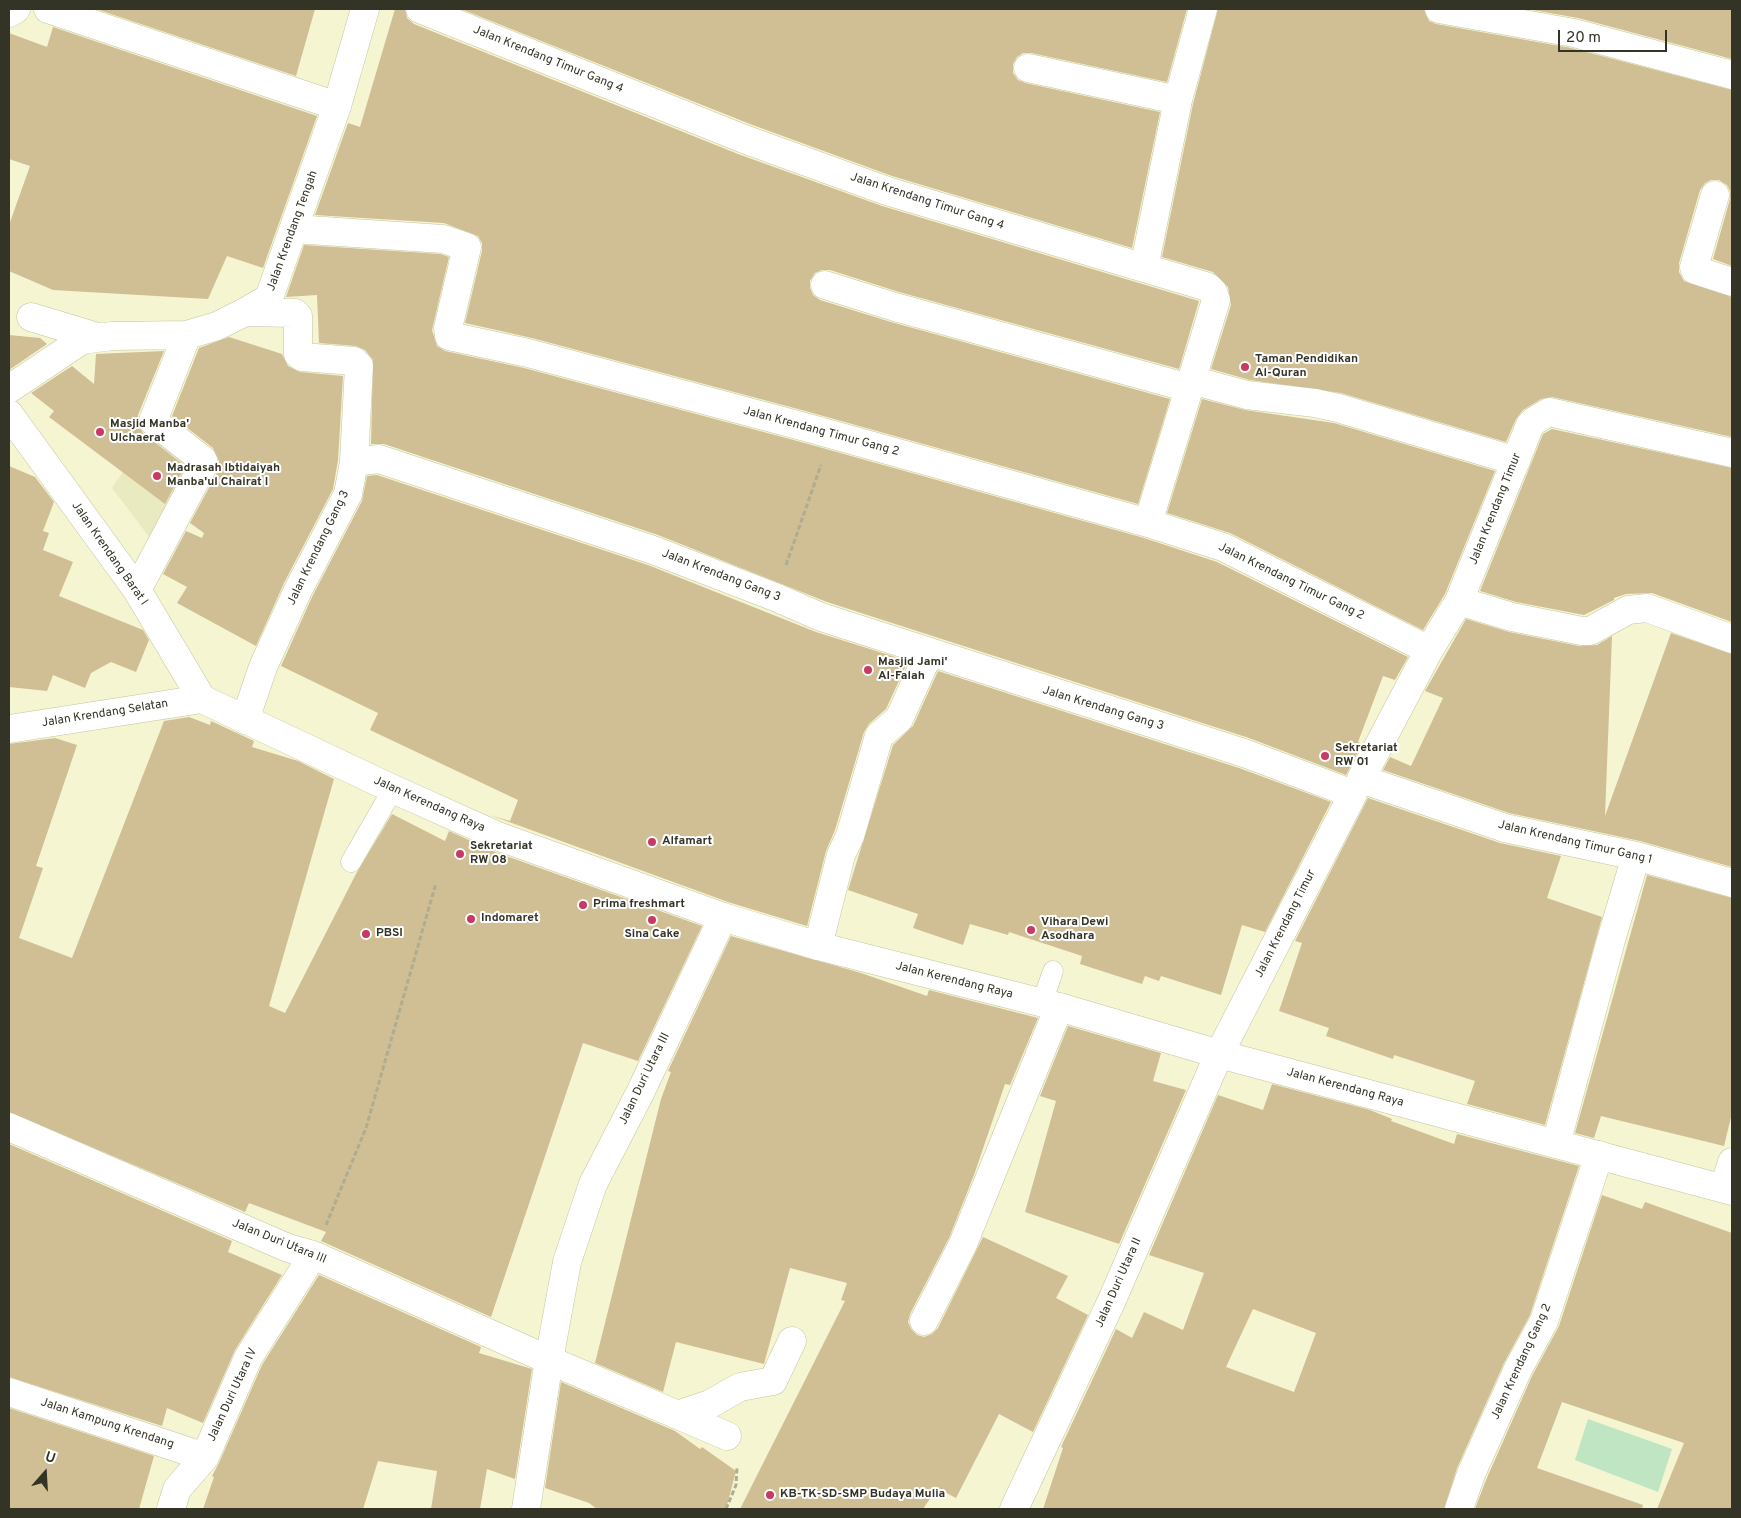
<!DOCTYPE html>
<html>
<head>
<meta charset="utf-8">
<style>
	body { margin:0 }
	#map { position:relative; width:1741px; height:1518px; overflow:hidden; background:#f5f5d2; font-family:Overpass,sans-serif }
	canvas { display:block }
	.frame { position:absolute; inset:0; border:10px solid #333326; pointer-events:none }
	.north { position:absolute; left:20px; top:1448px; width:50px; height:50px; -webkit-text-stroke:4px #fff; paint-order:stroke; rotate:19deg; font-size:14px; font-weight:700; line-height:20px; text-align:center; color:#333326 }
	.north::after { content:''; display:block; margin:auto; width:18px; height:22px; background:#333326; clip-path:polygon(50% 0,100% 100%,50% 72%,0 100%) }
	.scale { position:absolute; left:1558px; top:30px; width:109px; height:22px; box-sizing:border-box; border:2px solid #333326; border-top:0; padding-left:6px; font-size:15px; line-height:18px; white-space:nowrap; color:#333326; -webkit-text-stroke:4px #fff; paint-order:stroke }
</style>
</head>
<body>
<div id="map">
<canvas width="1741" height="1518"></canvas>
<div class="frame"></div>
<div class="north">U</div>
<div class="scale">20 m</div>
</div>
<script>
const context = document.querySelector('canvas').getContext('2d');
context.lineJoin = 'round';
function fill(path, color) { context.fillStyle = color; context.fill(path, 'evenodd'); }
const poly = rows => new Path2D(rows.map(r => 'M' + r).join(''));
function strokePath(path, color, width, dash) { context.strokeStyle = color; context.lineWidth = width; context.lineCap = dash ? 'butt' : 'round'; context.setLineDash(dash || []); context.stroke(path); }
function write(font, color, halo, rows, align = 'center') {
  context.font = font + ' Overpass,sans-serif'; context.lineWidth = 4; context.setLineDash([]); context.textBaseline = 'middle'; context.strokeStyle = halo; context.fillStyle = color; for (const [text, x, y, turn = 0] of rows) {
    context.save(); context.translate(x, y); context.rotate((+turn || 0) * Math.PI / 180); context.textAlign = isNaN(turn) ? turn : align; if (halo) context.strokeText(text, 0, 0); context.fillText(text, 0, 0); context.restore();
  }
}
fill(poly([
	[153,427,203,464,153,542,112,488]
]), '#eaeac0');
fill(poly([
	[1588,1419,1672,1449,1658,1492,1575,1460]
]), '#c0e5c3');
fill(poly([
	[96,9,315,9,296,76],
	[395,9,405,9,407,18,414,24,738,154,882,206,1199,301,1179,369,899,292,830,270,822,270,815,273,810,281,810,288,813,295,820,300,891,322,1170,399,1138,504,809,412,532,338,465,323,482,251,482,243,478,236,444,223,315,215,348,123,360,127],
	[461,9,1187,9,1167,82,1031,53,1023,53,1017,57,1013,64,1013,73,1018,80,1025,83,1160,112,1132,248,892,176,750,124],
	[1218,9,1424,9,1429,21,1436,24,1571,48,1732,90,1732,266,1713,259,1730,199,1730,191,1727,185,1719,180,1711,180,1705,183,1700,190,1679,263,1679,272,1684,281,1732,297,1732,437,1552,397,1541,399,1523,410,1516,419,1506,442,1341,393,1250,380,1211,369,1231,305,1228,287,1213,272,1162,257,1193,104],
	[1527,9,1732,9,1732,59,1578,18],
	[53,27,317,116,263,268,227,256,208,299,53,290,9,271,9,225,30,166,9,159,9,33,47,47],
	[304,245,440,254,449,257,432,330,437,346,445,351,524,368,801,442,1144,538,1217,562,1408,657,1395,680,1383,676,1358,742,1362,744,1346,775,1249,738,827,602,658,535,384,444,371,444,373,360,365,350,356,346,319,343,317,295,286,297],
	[9,335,40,338,47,344,9,370],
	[229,337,282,354,288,366,300,372,343,376,338,460,333,489,284,583,256,646,177,603,187,587,163,574,186,531,202,538,204,533,190,523,218,471,219,461,213,448,172,416,199,348],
	[164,351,138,415,138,425,143,433,185,466,165,504,49,417,54,411,31,393,72,366,94,384,96,354],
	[1202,399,1245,410,1334,423,1495,471,1445,594,1423,630,1230,533,1167,513],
	[1552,429,1732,468,1732,622,1652,593,1626,594,1614,598,1614,600,1584,615,1516,602,1480,591,1543,434],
	[9,466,35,477,54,502,43,531,49,533,43,550,73,562,59,596,143,630,149,640,136,672,111,662,91,673,85,688,53,675,47,691,9,687],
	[377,475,648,565,816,632,908,661,886,709,869,724,864,732,835,830,826,851,807,926,728,902,490,815,510,821,518,800,370,730,378,713,281,666,312,597,362,501,367,476],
	[1466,619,1509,632,1579,646,1597,645,1612,636,1605,816,1671,633,1732,654,1732,867,1640,841,1509,813,1383,770,1390,757,1411,766,1443,698,1425,691],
	[938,671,1239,768,1331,802,1265,932,1242,925,1221,995,1161,976,1159,981,1145,976,1142,984,1080,964,1082,956,1009,932,1008,935,970,924,963,945,913,928,918,914,848,890,893,745,913,726],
	[189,717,210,725,211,721,254,741,252,747,298,761,334,779,269,1006,285,1013,357,872,392,814,445,841,449,831,495,852,702,926,638,1061,583,1043,491,1317,321,1241,326,1232,249,1203,245,1212,9,1112,9,744,55,738,77,745,36,866,43,868,19,938,72,958,164,721],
	[1368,798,1500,843,1561,856,1547,898,1602,917,1545,1125,1467,1104,1475,1081,1394,1055,1393,1059,1326,1036,1329,1028,1279,1011,1302,943,1295,941],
	[1647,875,1732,898,1732,1113,1724,1146,1601,1116,1594,1138,1575,1133],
	[731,936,861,973,927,996,929,990,1038,1018,1010,1085,1005,1084,974,1175,949,1238,910,1314,908,1322,911,1329,917,1335,924,1337,932,1334,938,1328,983,1237,1068,1276,1056,1298,1088,1315,1033,1432,999,1414,956,1498,937,1488,923,1509,740,1509,845,1301,841,1300,847,1283,790,1268,764,1364,676,1342,663,1392,595,1363,661,1099,671,1072,668,1071],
	[1068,1026,1161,1053,1153,1081,1186,1090,1119,1244,1025,1212,1056,1101,1040,1096],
	[1272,1084,1370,1110,1392,1119,1391,1121,1454,1144,1457,1134,1579,1166,1530,1315,1504,1363,1457,1468,1444,1509,1043,1509,1063,1448,1061,1447,1116,1329,1132,1338,1144,1312,1183,1330,1204,1273,1149,1255,1218,1095,1263,1110],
	[1253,1309,1316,1333,1294,1392,1226,1367],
	[9,1144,232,1241,228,1252,282,1275,235,1350,203,1423,167,1408,162,1426,9,1377],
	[1602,1195,1642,1209,1645,1202,1732,1233,1732,1509,1657,1509,1684,1443,1562,1402,1537,1468,1643,1505,1642,1509,1475,1509,1486,1480,1532,1376,1559,1326],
	[319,1275,481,1347,479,1353,532,1369,515,1479,487,1469,480,1509,431,1509,437,1471,378,1461,363,1509,203,1509,214,1477,212,1476,219,1463,262,1365],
	[561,1382,675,1431,700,1449,702,1447,736,1471,726,1509,597,1509,589,1503,545,1488],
	[9,1408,154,1456,139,1509,9,1509]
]), '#d0be94');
const lane = poly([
	[351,862,393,789],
	[1042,1003,1053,971]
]);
const street = poly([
	[48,9,337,106],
	[420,9,744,139,887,191,1208,287,1213,292,1216,300,1148,523],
	[1439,9,1574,33,1732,75],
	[9,13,16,9],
	[1028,68,1178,100],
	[1715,195,1694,267,1695,270,1732,282],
	[294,229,443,239,467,247,448,328,449,336,528,353,805,427,1148,523,1223,547,1429,650],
	[1144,268,1178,100,1203,9],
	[825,285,895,307,1189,388],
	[245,312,295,313,298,316,298,354,302,357,354,361,359,366,354,462],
	[31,317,97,337],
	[1191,380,1247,395,1315,403,1338,408,1516,461],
	[9,389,82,340,112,336,187,335,217,326,245,312,269,298,337,106,365,9],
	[9,414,137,590,202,699],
	[1732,453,1549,412,1534,421,1530,425,1459,601,1429,650,1361,779,1505,828,1636,856,1732,883],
	[137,590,204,464,203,460,153,421,187,335],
	[1459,601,1512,617,1582,631,1590,631,1628,610,1647,608,1732,639],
	[245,720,263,667,298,590,348,494,354,462,379,459,653,550,775,597,821,617,1244,753,1353,794,1219,1054,1112,1300,1014,1509],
	[818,946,841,855,850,836,879,736,899,719,929,653],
	[9,1127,288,1248,313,1255,549,1360,727,1436],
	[1556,1144,1611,940,1636,856],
	[1724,1188,1732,1162],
	[924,1321,963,1244,1059,1007],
	[9,1392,205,1457],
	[677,1415,710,1404,740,1387,773,1381,792,1341],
	[171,1509,177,1489,205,1457,248,1358,313,1255],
	[526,1509,549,1360,567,1262,593,1184,640,1093,723,917],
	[1459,1509,1471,1474,1518,1369,1544,1321,1599,1155]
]);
const secondary = poly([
	[9,729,202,699,393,789,500,837,723,917,818,946,1059,1007,1219,1054,1732,1191]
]);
strokePath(lane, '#c4c4a1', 21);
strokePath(street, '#c4c4a1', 29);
strokePath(secondary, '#c4c4a1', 29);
strokePath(poly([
	[786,565,821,465],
	[326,1225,366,1128,436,883],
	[726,1509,736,1485,737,1467]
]), '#adad92', 3, [5, 2.5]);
strokePath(lane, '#fff', 20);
strokePath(street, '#fff', 28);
strokePath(secondary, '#fff', 28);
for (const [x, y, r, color] of [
	[1245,367,5,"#c83963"],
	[100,432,5,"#c83963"],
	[157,476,5,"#c83963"],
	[868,670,5,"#c83963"],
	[1325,756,5,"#c83963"],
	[652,842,5,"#c83963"],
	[460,854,5,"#c83963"],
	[583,905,5,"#c83963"],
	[471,919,5,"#c83963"],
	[652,920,5,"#c83963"],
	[1031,930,5,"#c83963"],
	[366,934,5,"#c83963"],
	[770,1495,5,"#c83963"]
]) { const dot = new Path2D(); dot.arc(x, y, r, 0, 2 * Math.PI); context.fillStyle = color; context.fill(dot); strokePath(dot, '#fff', 2); }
write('12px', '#333326', '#fff', [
	["Jalan Krendang Timur Gang 4",548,60,22],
	["Jalan Krendang Timur Gang 4",927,202,18],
	["Jalan Krendang Tengah",293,231,-70],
	["Jalan Krendang Timur Gang 2",821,432,15],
	["Jalan Krendang Timur",1496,509,-68],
	["Jalan Krendang Gang 3",319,548,-64],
	["Jalan Krendang Barat I",109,554,55],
	["Jalan Krendang Gang 3",721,576,21],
	["Jalan Krendang Timur Gang 2",1291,582,26],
	["Jalan Krendang Gang 3",1103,709,17],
	["Jalan Krendang Selatan",105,714,-9],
	["Jalan Kerendang Raya",429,805,24],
	["Jalan Krendang Timur Gang 1",1575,843,13],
	["Jalan Krendang Timur",1286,924,-63],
	["Jalan Kerendang Raya",954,981,14],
	["Jalan Duri Utara III",645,1079,-64],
	["Jalan Kerendang Raya",1345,1088,15],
	["Jalan Duri Utara III",279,1242,22],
	["Jalan Duri Utara II",1119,1283,-66],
	["Jalan Krendang Gang 2",1522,1362,-65],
	["Jalan Duri Utara IV",233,1395,-65],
	["Jalan Kampung Krendang",107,1424,18]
]);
write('bold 12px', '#333326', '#fff', [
	["Taman Pendidikan",1255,360],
	["Al-Quran",1255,374],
	["Masjid Manba'",110,425],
	["Ulchaerat",110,439],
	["Madrasah Ibtidaiyah",167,469],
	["Manba'ul Chairat I",167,483],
	["Masjid Jami'",878,663],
	["Al-Falah",878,677],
	["Sekretariat",1335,749],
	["RW 01",1335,763],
	["Alfamart",662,842],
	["Sekretariat",470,847],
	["RW 08",470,861],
	["Prima freshmart",593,905],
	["Indomaret",481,919],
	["Vihara Dewi",1041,923],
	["Asodhara",1041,937],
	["PBSI",376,934],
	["Sina Cake",652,935,"center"],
	["KB-TK-SD-SMP Budaya Mulia",780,1495]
], 'left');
</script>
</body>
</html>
